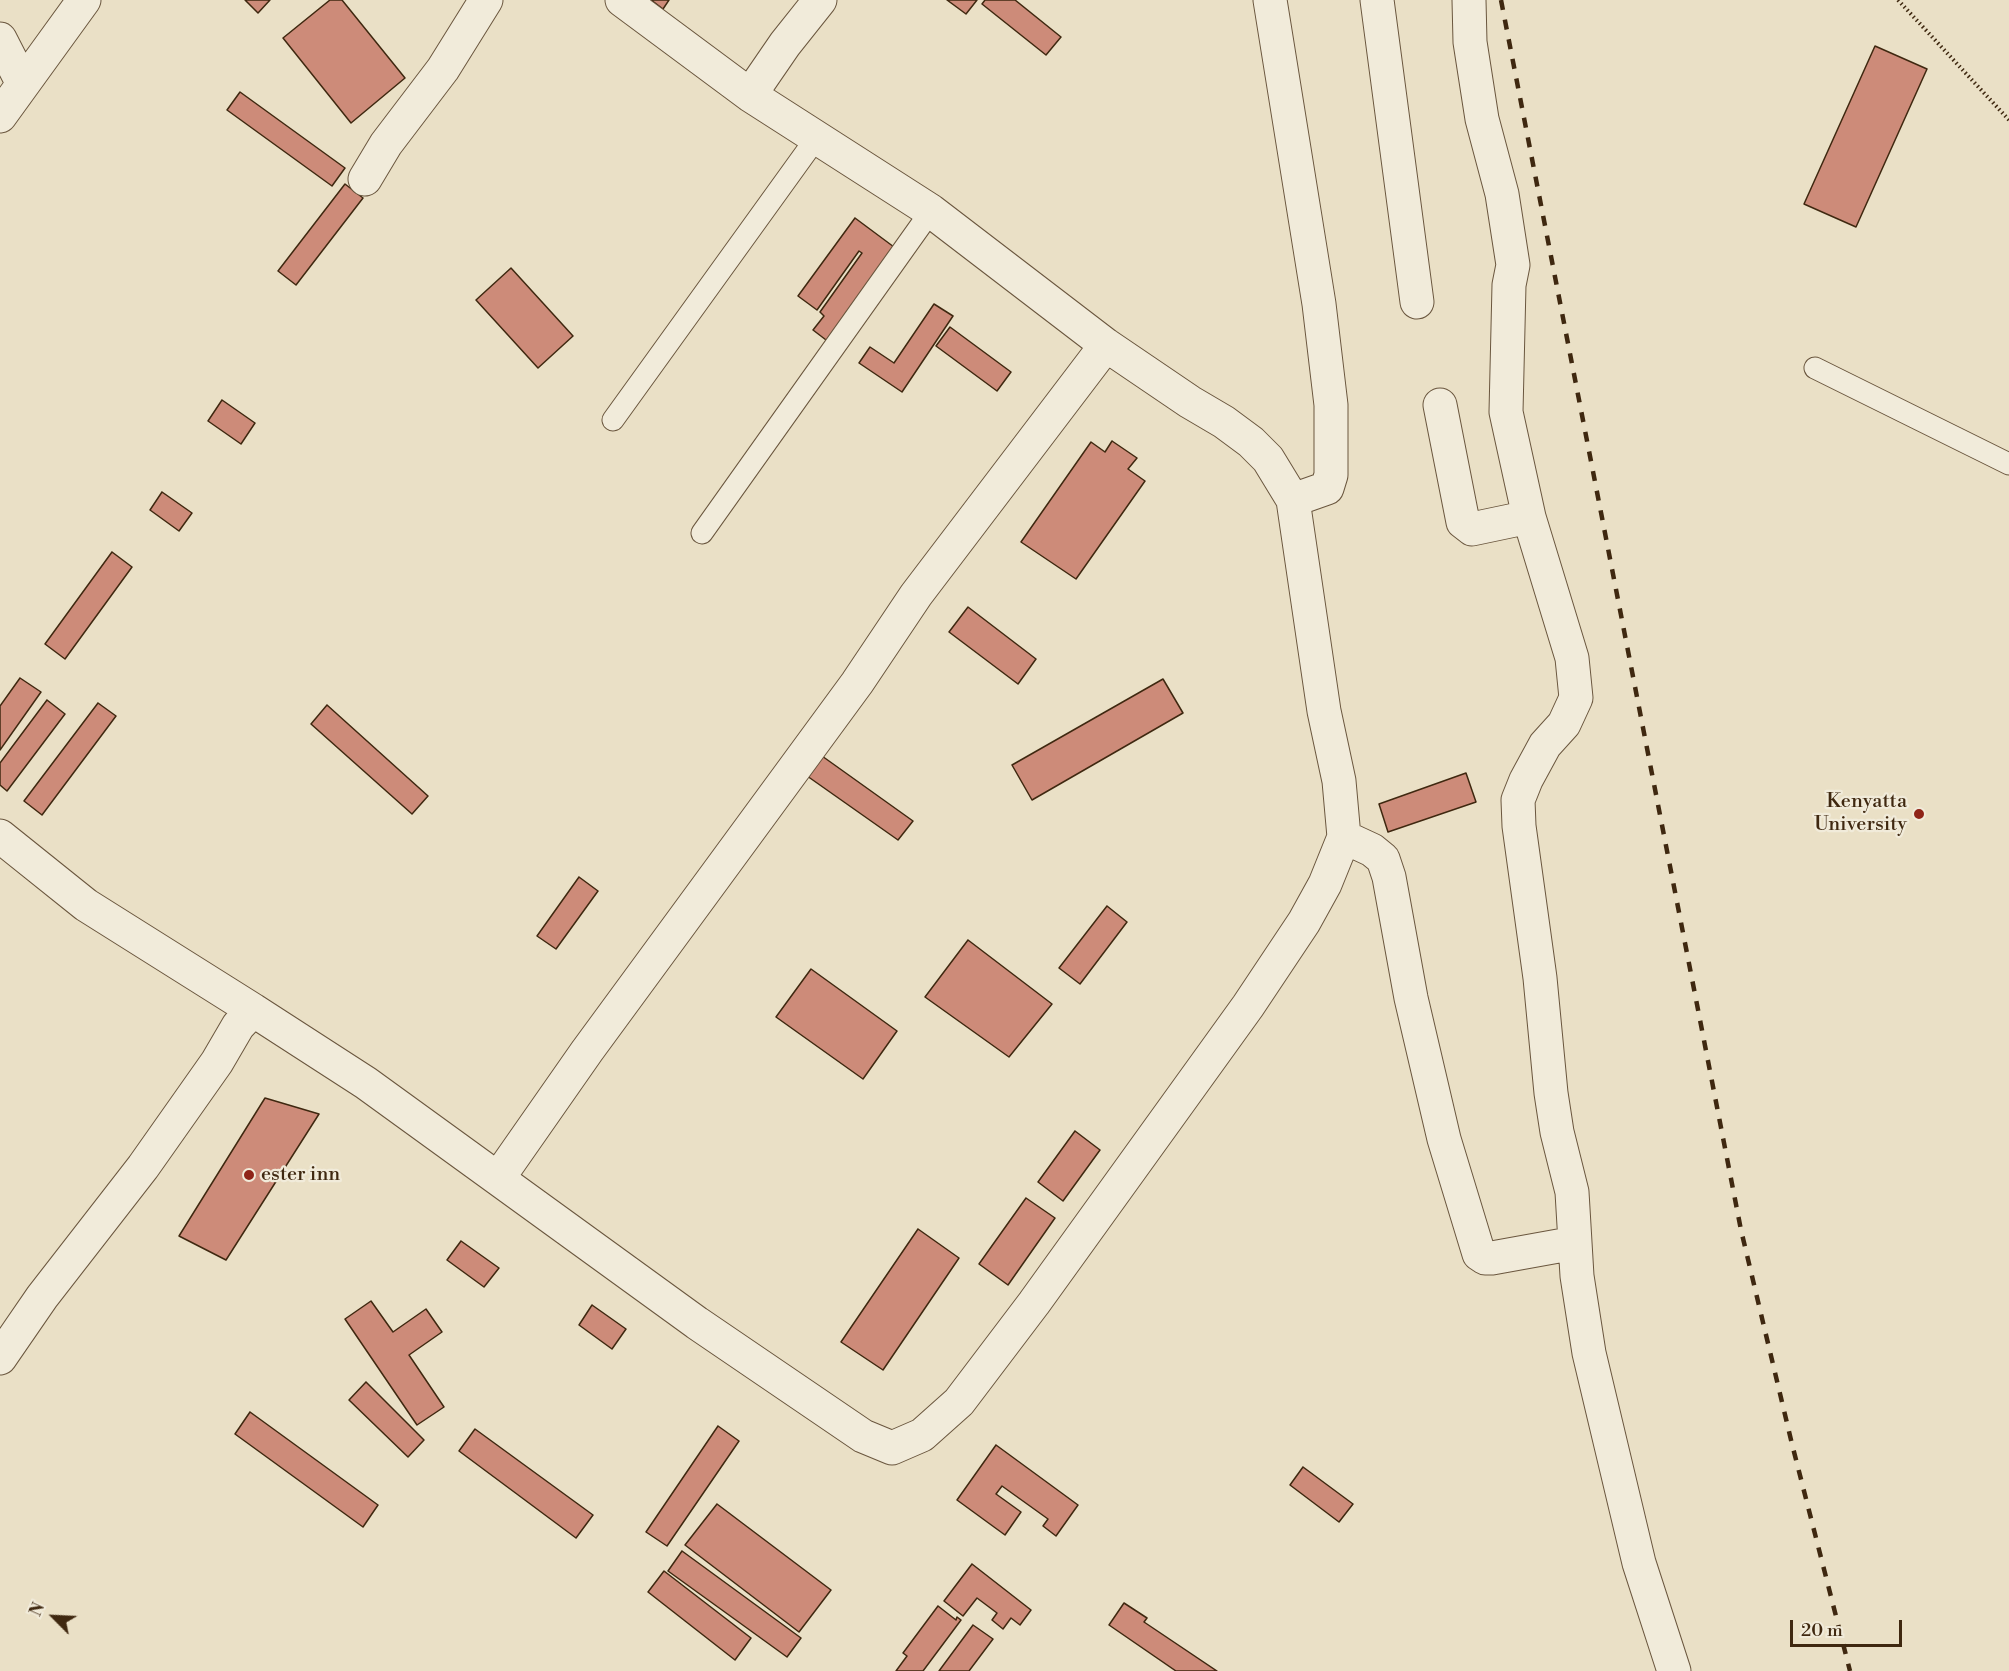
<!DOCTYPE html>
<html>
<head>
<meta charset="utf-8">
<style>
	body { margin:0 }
	#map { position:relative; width:2009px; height:1671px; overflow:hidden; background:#eae0c6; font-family:"Libre Bodoni",serif }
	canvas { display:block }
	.north { position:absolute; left:24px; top:1587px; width:60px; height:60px; -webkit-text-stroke:4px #f1ebda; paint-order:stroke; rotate:294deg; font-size:16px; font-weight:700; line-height:24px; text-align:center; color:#3f2810 }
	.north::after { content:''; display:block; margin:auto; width:21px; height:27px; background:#3f2810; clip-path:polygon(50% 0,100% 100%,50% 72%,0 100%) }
	.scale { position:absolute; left:1790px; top:1620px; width:112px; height:27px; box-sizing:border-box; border:3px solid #3f2810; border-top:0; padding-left:8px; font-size:18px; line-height:21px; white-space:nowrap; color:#3f2810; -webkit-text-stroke:4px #f1ebda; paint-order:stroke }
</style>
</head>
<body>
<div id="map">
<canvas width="2009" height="1671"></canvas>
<div class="north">N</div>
<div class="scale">20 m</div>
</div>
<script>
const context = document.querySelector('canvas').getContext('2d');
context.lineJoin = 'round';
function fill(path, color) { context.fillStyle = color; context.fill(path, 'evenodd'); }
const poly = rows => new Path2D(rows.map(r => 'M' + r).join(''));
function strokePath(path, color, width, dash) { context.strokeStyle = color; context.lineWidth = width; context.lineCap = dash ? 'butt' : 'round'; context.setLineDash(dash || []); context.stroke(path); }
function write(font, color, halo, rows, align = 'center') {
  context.font = font + ' "Libre Bodoni",serif'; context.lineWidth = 4.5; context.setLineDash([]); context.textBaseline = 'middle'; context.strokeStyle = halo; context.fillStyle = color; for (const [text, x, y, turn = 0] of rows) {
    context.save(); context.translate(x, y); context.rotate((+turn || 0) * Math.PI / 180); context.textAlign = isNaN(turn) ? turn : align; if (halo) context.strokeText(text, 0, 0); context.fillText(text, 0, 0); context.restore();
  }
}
const building = poly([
	[245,0,270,0,258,13,245,0],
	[330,0,342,0,405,78,351,123,283,38,330,0],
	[651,0,669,0,663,9,651,0],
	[947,0,977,0,966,14,947,0],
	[985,0,1015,0,1061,37,1046,55,982,4,985,0],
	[1875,46,1927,69,1856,227,1804,204,1875,46],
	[240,92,345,168,332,186,227,110,240,92],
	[345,184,363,198,296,285,278,271,345,184],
	[855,218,898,250,830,343,813,330,824,316,820,312,862,253,859,251,817,310,798,296,855,218],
	[511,268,573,336,538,368,476,300,511,268],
	[934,304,953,316,902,392,859,363,870,347,894,363,934,304],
	[950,327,1011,372,997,391,936,346,950,327],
	[222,400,255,423,241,444,208,421,222,400],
	[1112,441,1137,458,1128,469,1145,481,1076,579,1021,542,1091,442,1105,452,1112,441],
	[162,492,192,513,179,531,150,510,162,492],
	[112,552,132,567,65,659,45,644,112,552],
	[968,607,1036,659,1018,684,949,632,968,607],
	[20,678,41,692,0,750,0,706,20,678],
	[1163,679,1183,713,1032,800,1012,765,1163,679],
	[47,700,65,714,7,791,0,785,0,763,47,700],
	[98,703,116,716,42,815,24,801,98,703],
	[327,705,428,796,412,814,311,724,327,705],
	[815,751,913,821,898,840,800,771,815,751],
	[1466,773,1476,802,1388,832,1379,804,1466,773],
	[579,877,598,891,556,949,537,936,579,877],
	[1107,906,1127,922,1080,984,1059,968,1107,906],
	[968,940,1052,1004,1009,1057,925,997,968,940],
	[811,969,897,1031,863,1079,776,1017,811,969],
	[265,1098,319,1114,226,1260,179,1236,265,1098],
	[1075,1131,1100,1150,1063,1201,1038,1182,1075,1131],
	[1026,1198,1055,1218,1008,1285,979,1264,1026,1198],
	[918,1229,959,1258,883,1370,841,1342,918,1229],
	[461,1241,499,1268,484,1287,447,1260,461,1241],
	[371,1301,393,1332,426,1309,442,1332,409,1355,444,1407,417,1425,345,1319,371,1301],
	[592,1305,626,1329,612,1349,579,1325,592,1305],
	[366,1382,424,1440,408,1457,349,1400,366,1382],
	[250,1412,378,1505,363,1527,235,1434,250,1412],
	[718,1426,739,1441,667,1546,646,1532,718,1426],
	[475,1429,593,1515,576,1538,459,1451,475,1429],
	[996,1445,1078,1505,1056,1536,1043,1526,1048,1519,1002,1486,996,1494,1021,1512,1005,1535,957,1500,996,1445],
	[1303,1467,1353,1504,1339,1522,1290,1485,1303,1467],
	[717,1504,831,1590,799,1632,685,1545,717,1504],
	[682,1551,801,1638,787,1657,668,1571,682,1551],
	[972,1564,1031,1610,1020,1625,1011,1618,1003,1629,992,1620,997,1613,977,1598,963,1616,944,1601,972,1564],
	[664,1571,751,1638,735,1660,648,1592,664,1571],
	[1124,1603,1147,1618,1144,1622,1217,1671,1176,1671,1109,1625,1124,1603],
	[938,1606,956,1620,957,1617,961,1620,923,1671,896,1671,907,1656,903,1653,938,1606],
	[973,1625,993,1639,969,1671,939,1671,973,1625]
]);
fill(building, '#cd8b79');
strokePath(building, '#3f2810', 1.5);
const service = poly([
	[1815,368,2009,464],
	[613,420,817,137],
	[702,533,931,211]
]);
const minor = poly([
	[1270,0,1319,304,1331,405,1331,475,1327,488,1293,500],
	[1377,0,1417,302],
	[1469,0,1470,42,1482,119,1502,194,1513,265,1509,285,1506,412,1529,517,1572,658,1576,698,1564,724,1545,745,1526,780,1518,800,1519,826,1540,978,1551,1093,1557,1132,1572,1192,1577,1276,1589,1353,1639,1563,1674,1671],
	[0,39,23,84],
	[750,95,785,44,820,0],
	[0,116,84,0],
	[365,179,386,144,443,69,486,0],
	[1440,405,1463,522,1472,529,1529,517],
	[0,836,86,905,253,1010],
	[1344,837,1372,850,1383,859,1389,877,1411,998,1444,1139,1479,1254,1485,1258,1492,1258,1575,1243],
	[499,1177,587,1051,857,683,916,595,1106,345],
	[0,1358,42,1297,143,1167,217,1062,238,1026,253,1010,366,1083,697,1323,863,1436,892,1448,922,1435,959,1402,1034,1303,1248,1006,1304,922,1325,884,1344,837,1339,781,1324,711,1293,500,1268,459,1251,442,1224,422,1190,402,1106,345,931,211,750,95,622,0]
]);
strokePath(service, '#6a563e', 23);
strokePath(minor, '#6a563e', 35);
strokePath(poly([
	[1898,0,2009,120]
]), '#3f2810', 4, [1.5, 3]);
strokePath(service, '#f1ebda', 21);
strokePath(minor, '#f1ebda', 33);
strokePath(poly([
	[1501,0,1741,1230,1792,1444,1850,1671]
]), '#3f2810', 4.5, [10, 10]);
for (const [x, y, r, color] of [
	[1919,814,6,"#8f2418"],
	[249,1175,6,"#8f2418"]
]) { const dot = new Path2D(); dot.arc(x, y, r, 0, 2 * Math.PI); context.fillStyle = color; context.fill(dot); strokePath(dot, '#f1ebda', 2); }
write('20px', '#3f2810', '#f1ebda', [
	["Kenyatta",1907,802],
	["University",1907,825],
	["ester inn",261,1175,"left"]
], 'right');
</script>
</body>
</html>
